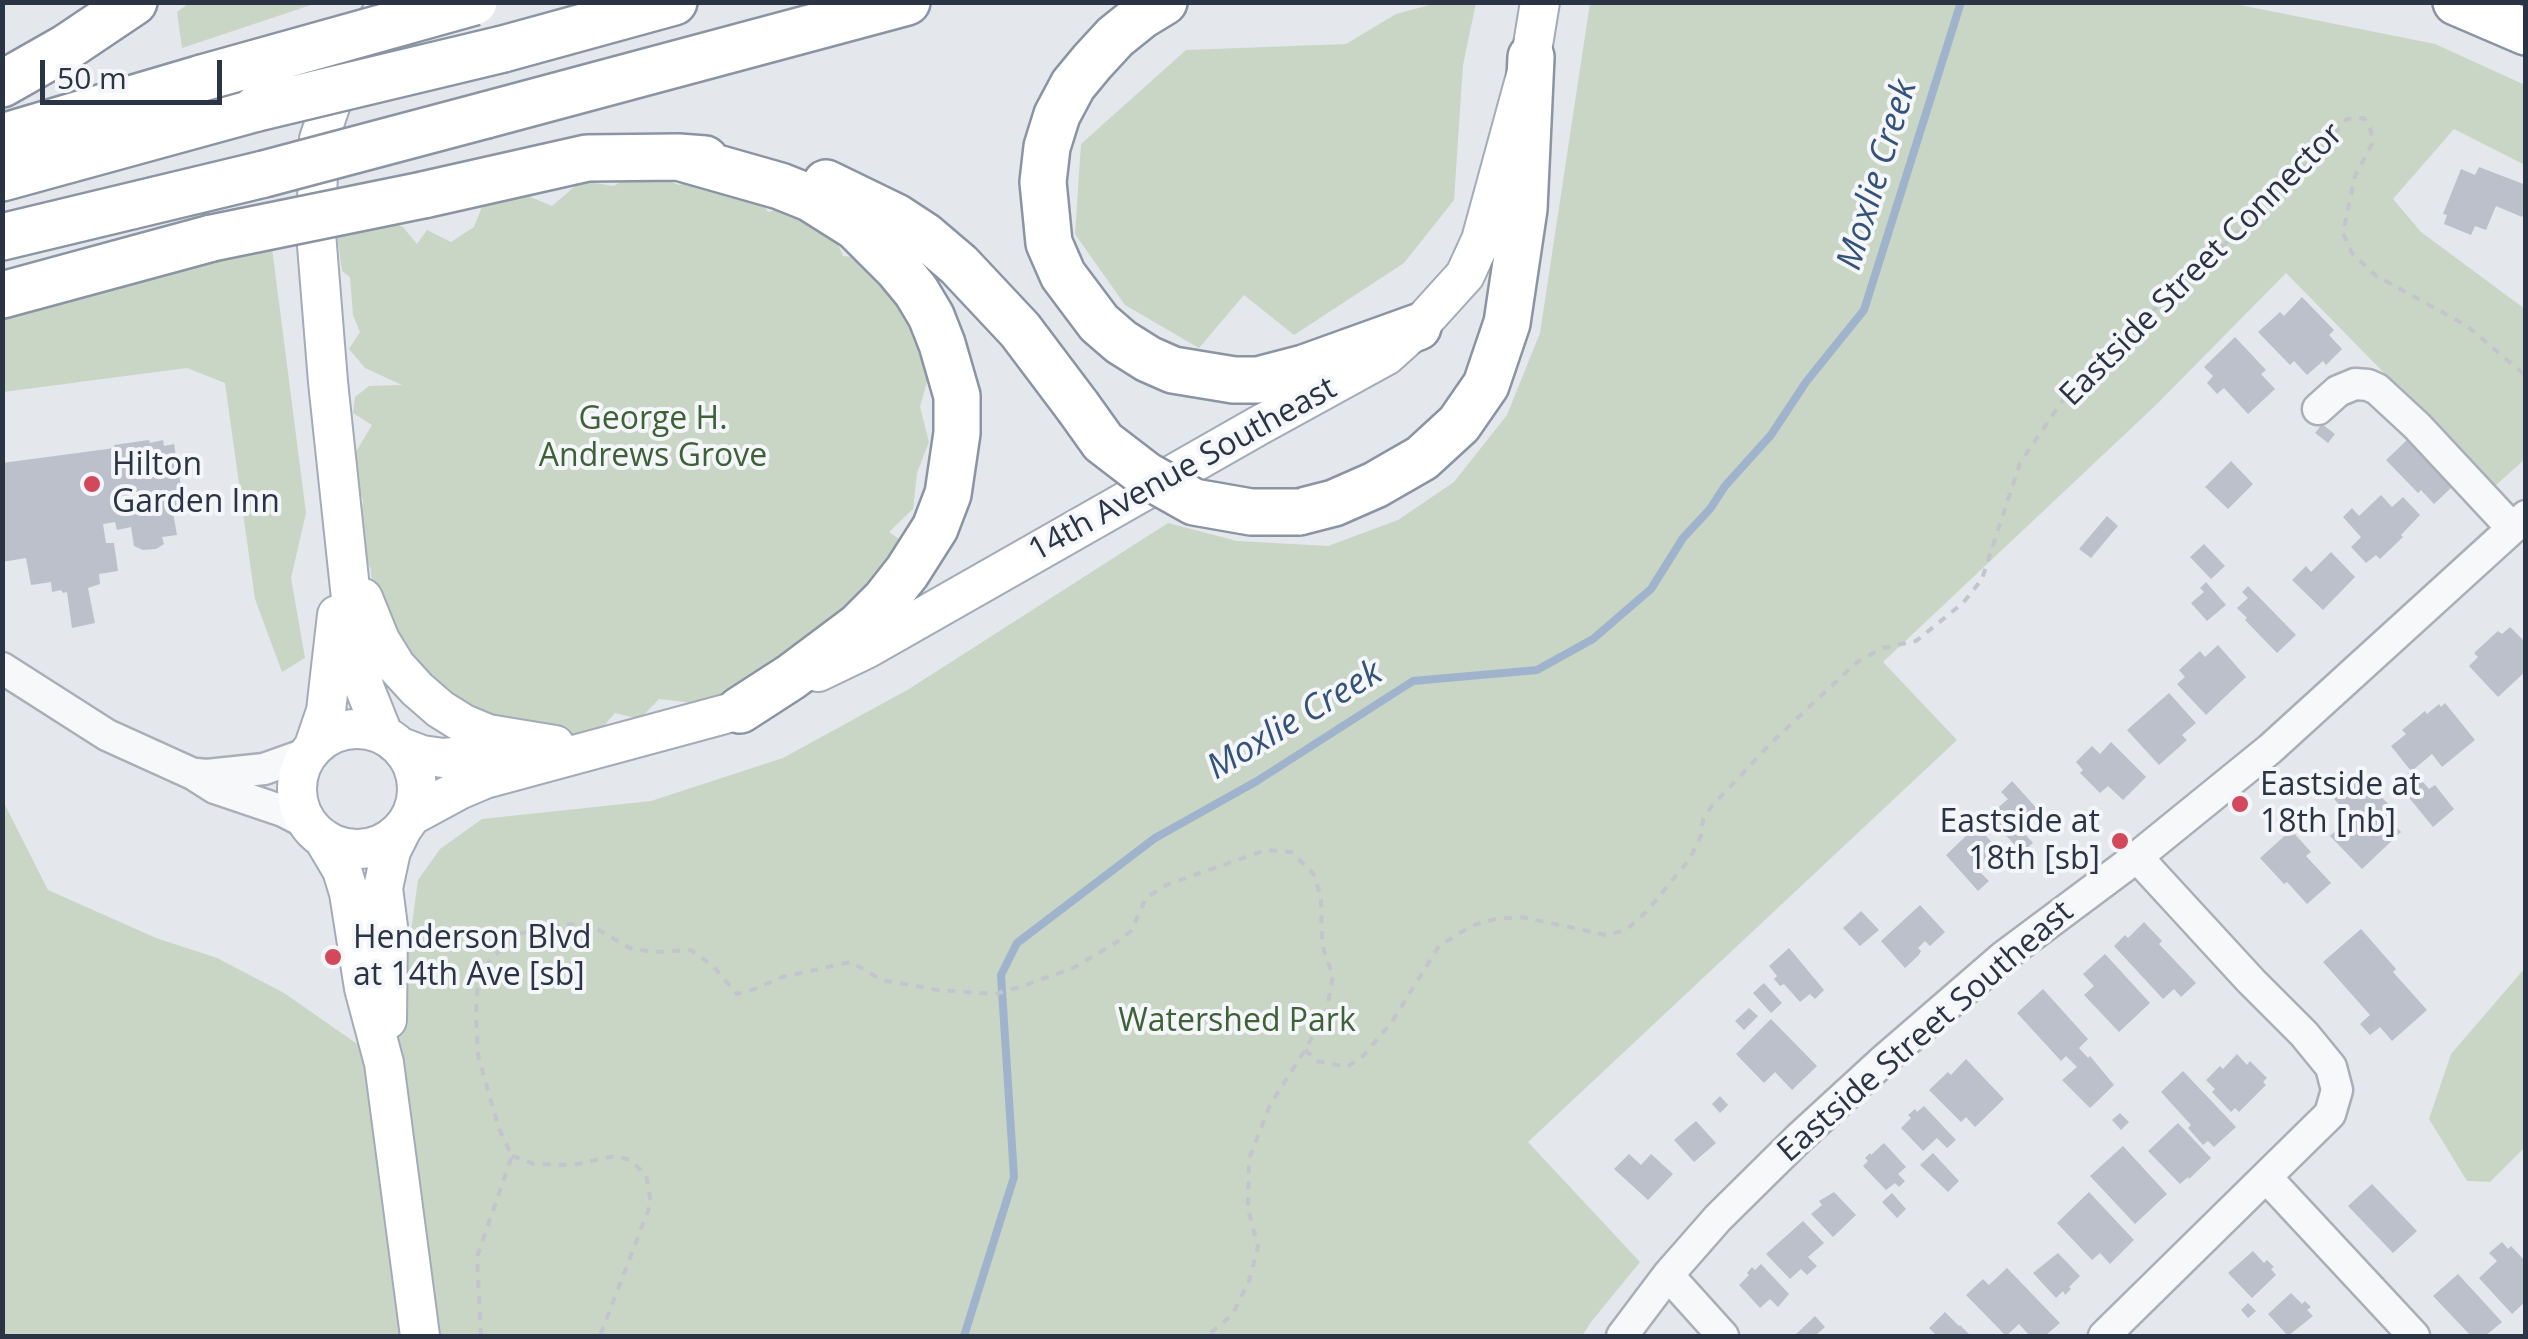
<!DOCTYPE html>
<html>
<head>
<meta charset="utf-8">
<style>
	body { margin:0 }
	#map { position:relative; width:2528px; height:1339px; overflow:hidden; background:#e4e7ec; font-family:"Open Sans",sans-serif }
	canvas { display:block }
	.frame { position:absolute; inset:0; border:5px solid #2b3445; pointer-events:none }
	.scale { position:absolute; left:40px; top:60px; width:182px; height:45px; box-sizing:border-box; border:5px solid #2b3445; border-top:0; padding-left:12px; font-size:30px; line-height:35px; white-space:nowrap; color:#2b3445; -webkit-text-stroke:8px #f4f6f9; paint-order:stroke }
</style>
</head>
<body>
<div id="map">
<canvas width="2528" height="1339"></canvas>
<div class="frame"></div>
<div class="scale">50 m</div>
</div>
<script>
const context = document.querySelector('canvas').getContext('2d');
context.lineJoin = 'round';
function fill(path, color) { context.fillStyle = color; context.fill(path, 'evenodd'); }
const poly = rows => new Path2D(rows.map(r => 'M' + r).join(''));
function strokePath(path, color, width, dash) { context.strokeStyle = color; context.lineWidth = width; context.lineCap = dash ? 'butt' : 'round'; context.setLineDash(dash || []); context.stroke(path); }
function write(font, color, halo, rows, align = 'center') {
  context.font = font + ' "Open Sans",sans-serif'; context.lineWidth = 8; context.setLineDash([]); context.textBaseline = 'middle'; context.strokeStyle = halo; context.fillStyle = color; for (const [text, x, y, turn = 0] of rows) {
    context.save(); context.translate(x, y); context.rotate((+turn || 0) * Math.PI / 180); context.textAlign = isNaN(turn) ? turn : align; if (halo) context.strokeText(text, 0, 0); context.fillText(text, 0, 0); context.restore();
  }
}
fill(poly([
	[189,3,189,2,317,3,182,48,177,12],
	[1437,3,1476,3,1463,65,1454,200,1404,263,1294,335,1244,295,1199,348,1125,305,1075,234,1081,144,1186,50,1346,44,1396,14],
	[1590,3,2230,3,2435,44,2525,85,2525,165,2454,129,2393,199,2421,232,2525,309,2525,459,2495,486,2286,273,2157,404,1883,662,1957,740,1528,1142,1640,1262,1591,1322,1582,1336,3,1336,2,799,48,890,156,938,217,958,284,993,383,1062,388,942,410,939,418,880,440,849,482,819,651,801,783,758,909,689,1168,523,1237,541,1328,546,1398,520,1454,482,1507,415,1540,333],
	[639,170,679,185,718,175,755,192,768,212,792,206,808,226,832,230,843,256,854,257,896,295,928,378,920,407,929,442,917,473,913,509,889,532,899,539,890,588,713,705,659,699,640,719,615,713,596,735,569,737,506,724,428,692,372,598,371,570,359,543,363,500,348,465,372,425,353,413,355,397,369,386,402,385,365,368,349,349,360,332,353,315,350,277,342,271,337,235,387,221,403,227,417,244,427,230,451,242,474,227,485,199,523,194,552,206,581,181,614,186],
	[272,248,306,513,291,578,305,658,282,672,255,599,225,383,187,368,3,392,2,320,122,285],
	[2525,968,2525,1147,2490,1182,2467,1181,2429,1119,2451,1054]
]), '#c9d6c5');
strokePath(poly([
	[964,1336,1014,1177,1001,975,1017,943,1155,838,1257,781,1413,681,1537,670,1593,639,1651,589,1683,538,1710,509,1725,486,1771,435,1806,382,1864,310,1961,2]
]), '#9fb4cc', 8);
fill(poly([
	[2479,167,2526,185,2526,209,2522,217,2496,206,2486,230,2475,226,2471,235,2444,224,2447,215,2443,214,2461,169,2475,175],
	[2302,297,2334,330,2329,335,2342,349,2326,365,2323,361,2307,375,2294,361,2290,365,2258,332,2280,312,2284,316],
	[2235,337,2266,370,2261,374,2275,389,2248,414,2224,388,2217,394,2207,383,2213,376,2204,367],
	[2322,424,2335,434,2328,443,2315,433],
	[149,440,150,443,163,440,164,446,174,444,184,505,172,507,177,535,162,537,164,544,156,549,143,550,134,546,131,527,117,530,115,522,103,524,106,543,114,543,118,571,99,574,100,584,88,588,95,623,72,628,67,592,63,593,61,590,52,592,51,582,31,585,26,558,2,562,2,463,115,448,114,445],
	[2407,440,2452,487,2434,504,2421,490,2418,493,2386,460],
	[2231,461,2253,484,2228,509,2205,487],
	[2381,495,2392,507,2403,497,2420,515,2401,535,2403,537,2380,559,2376,555,2366,563,2351,547,2361,537,2343,517,2352,508,2359,516],
	[2107,516,2118,526,2091,558,2079,549],
	[2204,544,2225,566,2211,579,2190,557],
	[2331,552,2355,577,2323,610,2292,580,2306,566,2311,572],
	[2206,582,2226,605,2207,621,2191,603,2204,592,2200,588],
	[2248,586,2296,635,2277,653,2245,620,2247,618,2237,608,2248,598,2242,592],
	[2510,627,2526,643,2526,671,2498,697,2469,666,2478,657,2474,653,2498,631,2502,634],
	[2218,645,2246,677,2206,715,2177,684,2185,677,2179,670,2200,651,2205,657],
	[2169,693,2196,723,2182,735,2187,740,2159,765,2127,730],
	[2445,703,2475,740,2442,767,2432,754,2413,770,2429,789,2435,785,2454,809,2433,827,2397,783,2411,771,2391,746,2406,734,2402,730,2425,711,2427,714,2439,704,2441,707],
	[2111,742,2146,777,2123,800,2108,786,2100,793,2080,773,2083,770,2076,762,2092,746,2100,754],
	[2345,773,2353,781,2360,775,2396,812,2389,819,2401,832,2362,869,2330,836,2350,817,2334,799,2342,791,2334,783],
	[2012,781,2040,812,2023,826,2027,831,2024,833,2033,843,2022,853,1988,816,2008,799,2001,792],
	[1970,824,1975,829,1978,827,1998,849,1981,865,1984,869,1980,872,1989,881,1978,891,1946,855,1967,835,1963,831],
	[2291,830,2311,852,2306,856,2331,883,2307,904,2287,882,2284,884,2260,858],
	[1920,905,1945,932,1930,946,1925,941,1918,948,1921,951,1919,955,1905,968,1881,941],
	[1861,911,1879,930,1860,946,1843,928],
	[2144,922,2162,941,2159,944,2196,983,2181,997,2174,989,2163,999,2114,946,2125,935,2128,938],
	[2361,929,2396,969,2393,972,2427,1010,2392,1041,2380,1027,2370,1035,2360,1024,2370,1015,2323,962],
	[1789,948,1824,990,1815,999,1810,994,1800,1002,1784,984,1780,986,1774,979,1777,976,1769,966],
	[2105,954,2150,1003,2119,1032,2084,995,2094,986,2083,974],
	[1764,983,1782,1003,1771,1013,1753,993],
	[2043,989,2088,1039,2079,1048,2088,1058,2090,1056,2114,1085,2090,1108,2062,1080,2077,1067,2066,1056,2061,1061,2017,1013],
	[1749,1008,1758,1016,1744,1030,1735,1021],
	[1771,1019,1817,1066,1792,1090,1775,1072,1764,1083,1736,1054],
	[2237,1054,2247,1065,2250,1061,2267,1078,2263,1082,2266,1085,2239,1112,2235,1108,2231,1112,2212,1092,2215,1089,2206,1080,2220,1066,2223,1069],
	[1966,1059,2004,1099,1975,1127,1966,1117,1961,1122,1929,1090,1948,1072,1951,1075],
	[2183,1071,2236,1127,2214,1147,2208,1141,2203,1145,2188,1128,2191,1125,2161,1092],
	[1720,1096,1728,1105,1720,1113,1712,1104],
	[1924,1106,1956,1140,1947,1148,1937,1138,1923,1151,1901,1128,1911,1118,1908,1115,1915,1109,1917,1112],
	[2120,1113,2129,1122,2121,1130,2112,1120],
	[1696,1121,1716,1143,1694,1162,1674,1140],
	[2178,1123,2211,1158,2189,1179,2188,1177,2180,1184,2148,1151],
	[1884,1143,1906,1167,1898,1174,1905,1181,1899,1187,1895,1183,1886,1190,1863,1166,1868,1161,1865,1158,1870,1153,1871,1155],
	[2123,1146,2167,1194,2135,1224,2090,1176],
	[1933,1153,1959,1181,1948,1192,1920,1165],
	[1629,1154,1641,1165,1651,1154,1673,1174,1648,1200,1614,1169],
	[2372,1184,2417,1231,2393,1253,2348,1206],
	[1834,1192,1856,1215,1833,1237,1811,1214,1822,1205,1819,1201],
	[2089,1192,2134,1240,2110,1264,2100,1253,2092,1260,2057,1223],
	[1892,1193,1906,1209,1897,1218,1882,1202],
	[1803,1221,1824,1243,1808,1257,1817,1266,1807,1275,1801,1269,1790,1279,1766,1254],
	[2502,1242,2508,1249,2511,1246,2526,1262,2526,1301,2512,1314,2479,1278,2497,1261,2489,1253],
	[2253,1251,2264,1263,2267,1260,2274,1267,2271,1269,2276,1275,2252,1298,2228,1273],
	[2058,1253,2080,1276,2069,1287,2071,1289,2065,1295,2063,1291,2056,1298,2033,1273],
	[1761,1264,1789,1294,1778,1307,1770,1299,1760,1308,1739,1285,1749,1275,1747,1273,1752,1267,1755,1270],
	[2007,1268,2060,1323,2045,1336,2030,1336,2019,1324,2006,1336,1966,1295,1983,1279,1989,1285],
	[2458,1274,2502,1322,2485,1336,2471,1336,2433,1296],
	[2291,1293,2302,1304,2305,1301,2311,1307,2307,1310,2313,1316,2288,1336,2268,1314],
	[2248,1303,2256,1311,2248,1318,2241,1310],
	[1945,1312,1959,1326,1960,1325,1971,1336,1937,1336,1929,1328],
	[1815,1316,1825,1327,1815,1336,1794,1336]
]), '#bbc0ca');
const minor = poly([
	[2318,409,2338,391,2355,384,2368,385,2377,389,2417,426,2512,528],
	[2,668,107,735,193,774,215,788,283,811,308,824],
	[196,774,207,775,264,769,309,753],
	[2267,1178,2414,1336],
	[1668,1275,1723,1336],
	[1622,1336,1668,1275,1718,1218,1800,1137,1885,1059,2003,957,2137,857,2270,749,2526,516],
	[2104,1336,2330,1114,2337,1090,2331,1067,2304,1034,2251,981,2137,857]
]);
const major = poly([
	[363,598,380,640,396,666,417,689,440,709,464,724,488,734,555,745],
	[818,672,868,648,1258,426,1387,355,1418,327,1465,275,1481,240,1531,57,1540,2],
	'297 789a60 60 0 1 1 120 0a60 60 0 1 1-120 0Z',
	[383,734,365,689,358,664,328,382,316,233,319,139,339,80,389,2],
	[314,746,326,711,337,615],
	[401,747,422,755,443,758,516,752],
	[411,816,459,790,485,779,740,710,763,698],
	[323,838,342,870,349,893,364,988,384,1063,420,1336],
	[387,1020,388,927,383,888,391,851,402,829]
]);
const highway = poly([
	[1164,2,1141,16,1115,37,1092,62,1073,85,1057,115,1047,147,1043,182,1049,243,1063,275,1099,323,1121,342,1148,359,1173,370,1234,380,1258,380,1304,368,1418,327],
	[2456,2,2526,32],
	[503,49,674,2],
	[2,84,67,47,134,2],
	[486,115,907,2],
	[2,137,202,78],
	[678,157,780,186,810,198,856,227,897,268,916,291,931,316,942,344,957,396,957,433,948,494,935,528,907,572,885,600,859,626,791,677,740,710],
	[2,178,257,108],
	[826,183,896,217,925,236,959,265,1020,330,1078,407],
	[423,195,587,158,678,157,705,159],
	[2,237,264,174],
	[2,295,212,238],
	[1299,512,1334,503,1375,485,1422,458,1459,424,1486,385,1507,323,1524,209,1531,57]
]);
strokePath(minor, '#a9aeb7', 35);
strokePath(major, '#a3abb8', 42);
strokePath(highway, '#8b94a3', 50);
strokePath(poly([
	[1305,1050,1317,1061,1347,1067,1363,1056,1391,1023,1439,946,1471,926,1495,919,1522,917,1606,935,1626,930,1646,912,1689,860,1701,836,1703,820,1711,807,1771,743,1857,662,1883,648,1916,641,1963,603,1982,579,2020,463,2063,400,2117,344,2255,216,2309,162,2347,119,2364,118,2370,128,2373,142,2355,176,2343,233,2352,253,2375,275,2467,326,2526,376],
	[512,1156,534,1164,573,1165,615,1156,630,1160,646,1175,651,1203,600,1336],
	[481,1336,477,1257,512,1156,499,1129,478,1055,476,1015,478,976,491,959,518,934,562,924,590,925,630,948,653,952,691,950,713,966,737,994,755,989,782,977,851,962,882,980,938,990,995,994,1023,986,1073,968,1117,942,1131,931,1146,898,1166,885,1266,850,1291,852,1313,873,1321,897,1322,945,1333,976,1327,1009,1305,1050,1270,1105,1249,1159,1248,1209,1258,1247,1249,1281,1232,1315,1207,1336]
]), '#c2c5cb', 4, [8, 8]);
strokePath(minor, '#f7f8fa', 30);
strokePath(major, '#fff', 38);
strokePath(highway, '#fff', 45);
const highwayBridge = poly([
	[202,78,474,2],
	[257,108,503,49],
	[264,174,486,115],
	[212,238,423,195],
	[1078,407,1103,442,1146,475,1194,502,1251,512,1299,512]
]);
strokePath(highwayBridge, '#8b94a3', 50, []);
strokePath(highwayBridge, '#fff', 45);
for (const [x, y, r, color] of [
	[92,484,10,"#d1495b"],
	[2240,804,10,"#d1495b"],
	[2120,841,10,"#d1495b"],
	[333,957,10,"#d1495b"]
]) { const dot = new Path2D(); dot.arc(x, y, r, 0, 2 * Math.PI); context.fillStyle = color; context.fill(dot); strokePath(dot, '#f4f6f9', 4); }
write('32px', '#2b3445', '#f4f6f9', [
	["Eastside Street Connector",2202,265,-45],
	["14th Avenue Southeast",1183,470,-29],
	["Eastside Street Southeast",1926,1032,-41]
]);
write('32px', '#3f6138', '#f4f6f9', [
	["George H.",653,420],
	["Andrews Grove",653,457],
	["Watershed Park",1237,1022]
]);
write('32px', '#2b3445', '#f4f6f9', [
	["Hilton",112,466],
	["Garden Inn",112,503],
	["Eastside at",2260,786],
	["18th [nb]",2260,823],
	["Eastside at",2100,823,"right"],
	["18th [sb]",2100,860,"right"],
	["Henderson Blvd",353,939],
	["at 14th Ave [sb]",353,976]
], 'left');
write('italic 35px', '#34527a', '#f4f6f9', [
	["Moxlie Creek",1878,175,-73],
	["Moxlie Creek",1295,721,-31]
]);
</script>
</body>
</html>
